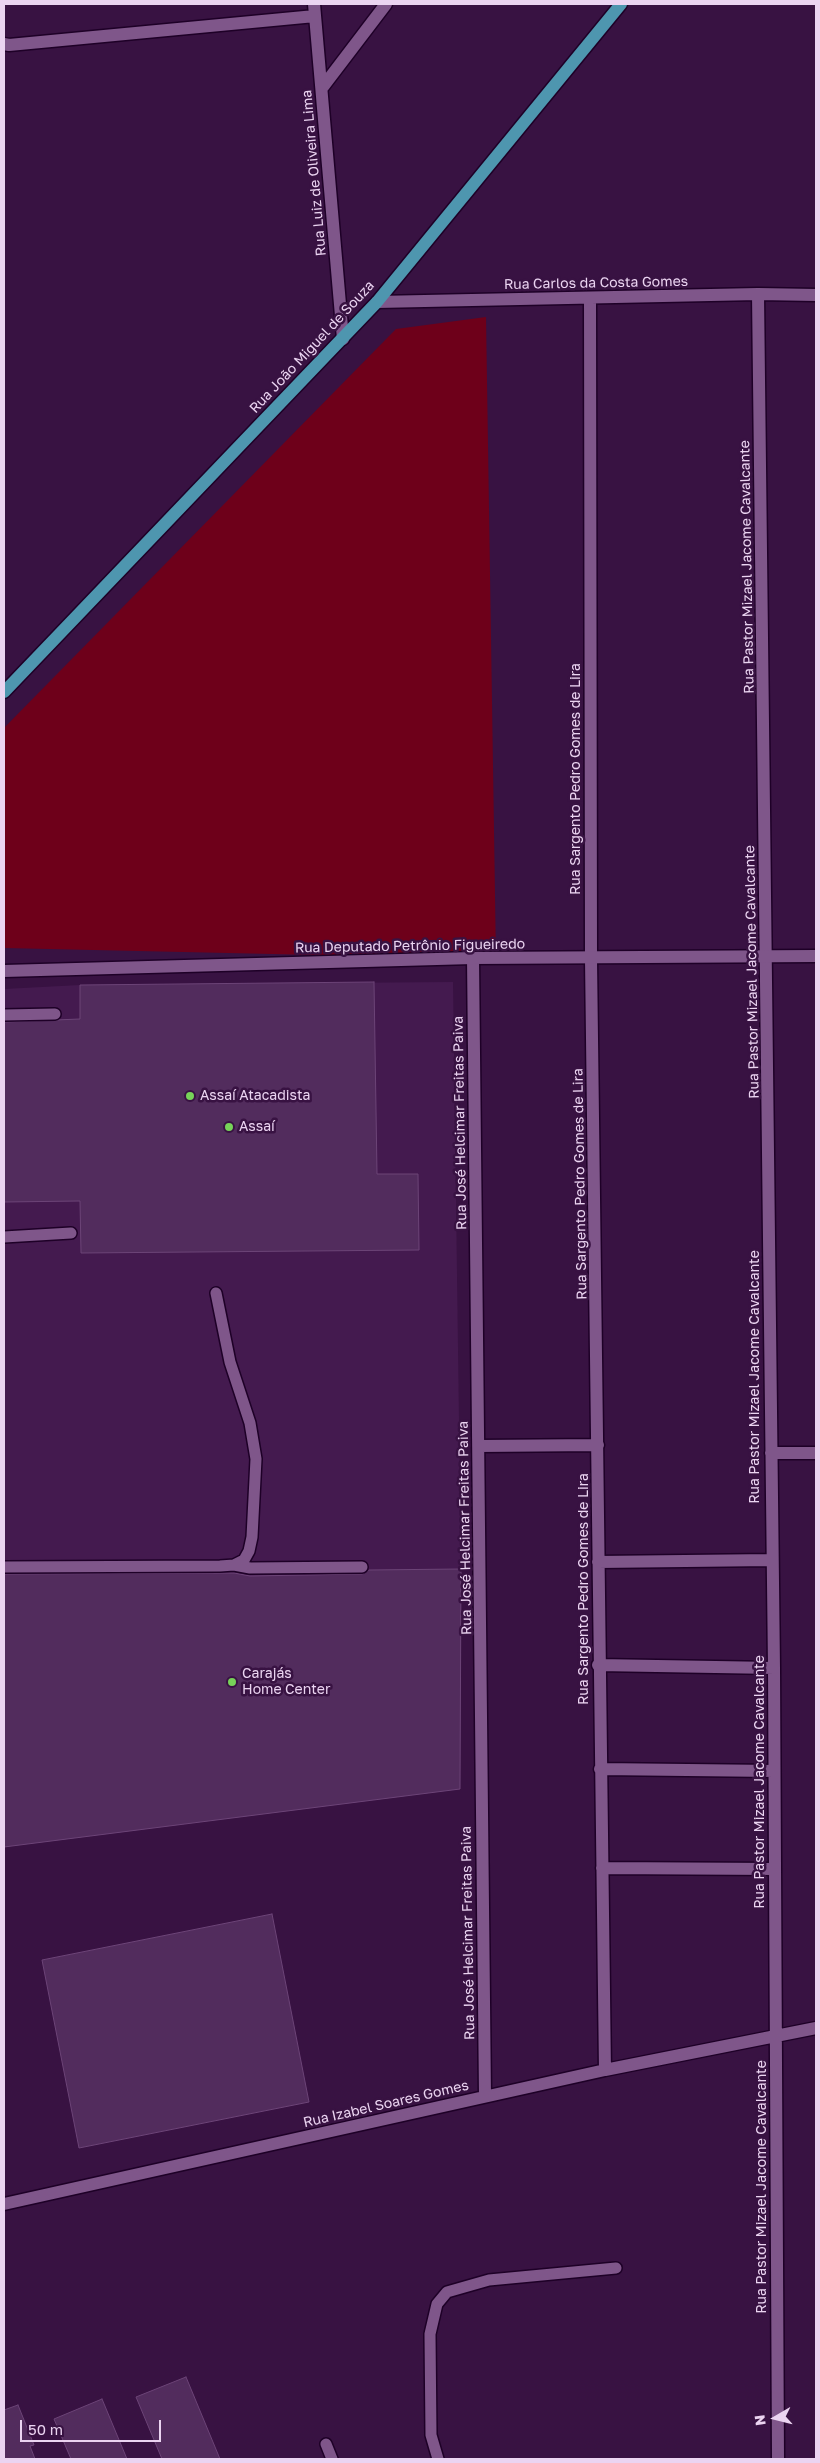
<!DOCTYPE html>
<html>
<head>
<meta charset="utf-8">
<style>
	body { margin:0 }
	#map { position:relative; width:820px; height:2463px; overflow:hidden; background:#381242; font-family:"Golos Text",sans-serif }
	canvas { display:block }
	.frame { position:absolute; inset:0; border:5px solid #ebd4f1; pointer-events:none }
	.north { position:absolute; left:750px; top:2393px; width:50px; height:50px; -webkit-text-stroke:4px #381242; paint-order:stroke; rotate:262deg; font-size:14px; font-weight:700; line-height:20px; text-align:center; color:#ebd4f1 }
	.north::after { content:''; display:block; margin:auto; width:18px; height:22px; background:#ebd4f1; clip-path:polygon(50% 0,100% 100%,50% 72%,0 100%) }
	.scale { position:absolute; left:20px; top:2420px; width:141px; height:22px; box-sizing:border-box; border:2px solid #ebd4f1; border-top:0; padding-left:6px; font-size:15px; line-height:18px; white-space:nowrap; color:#ebd4f1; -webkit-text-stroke:4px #381242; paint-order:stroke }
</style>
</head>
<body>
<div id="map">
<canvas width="820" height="2463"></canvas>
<div class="frame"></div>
<div class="north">N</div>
<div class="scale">50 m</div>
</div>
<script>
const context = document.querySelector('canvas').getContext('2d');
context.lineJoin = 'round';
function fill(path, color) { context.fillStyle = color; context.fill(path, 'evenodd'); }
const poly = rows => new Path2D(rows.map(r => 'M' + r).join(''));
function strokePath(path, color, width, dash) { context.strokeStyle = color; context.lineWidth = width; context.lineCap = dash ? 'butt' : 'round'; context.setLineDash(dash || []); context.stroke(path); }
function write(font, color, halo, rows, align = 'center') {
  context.font = font + ' "Golos Text",sans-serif'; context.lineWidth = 5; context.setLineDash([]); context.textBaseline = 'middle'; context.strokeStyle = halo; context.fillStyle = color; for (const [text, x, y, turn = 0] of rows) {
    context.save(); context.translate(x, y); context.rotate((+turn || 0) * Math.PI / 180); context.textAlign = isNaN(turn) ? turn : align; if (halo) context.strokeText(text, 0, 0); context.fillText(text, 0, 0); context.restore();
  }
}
fill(poly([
	[453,982,461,1569,460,1789,4,1847,4,989,80,985]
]), '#441a4f');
fill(poly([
	[486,317,496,959,4,948,4,728,396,329]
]), '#6e001a');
const building = poly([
	[374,982,377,1174,418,1174,419,1250,81,1253,80,1201,4,1202,4,1022,80,1019,80,985,374,982],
	[461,1569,460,1789,4,1847,4,1574,234,1573,250,1576,362,1574,369,1570,461,1569],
	[272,1914,309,2102,79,2148,42,1960,272,1914],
	[186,2377,220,2459,162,2459,136,2397,186,2377],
	[102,2399,127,2459,71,2459,54,2419,102,2399],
	[18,2405,34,2445,30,2446,35,2459,4,2459,4,2410,18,2405]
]);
fill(building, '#522c5d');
strokePath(building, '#6c4477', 1);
const lane = poly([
	[4,1015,55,1014],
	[4,1237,71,1233],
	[234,1565,250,1568,362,1567],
	[4,1567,220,1566,234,1565,244,1560,249,1551,252,1537,256,1459,250,1423,230,1362,216,1293],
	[326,2444,332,2459],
	[438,2459,431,2435,430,2334,437,2304,447,2292,489,2280,616,2268]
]);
const street = poly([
	[314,4,343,339],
	[4,44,9,45,315,16],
	[322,88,386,4],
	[758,294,774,1668,778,2459],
	[590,299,591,959,605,2070],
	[377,302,758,294,816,295],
	[473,958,485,2096],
	[479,1446,598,1445],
	[771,1453,816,1453],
	[598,1562,772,1560],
	[598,1665,774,1668],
	[600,1769,774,1771],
	[602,1868,775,1869],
	[4,2204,605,2070,816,2028]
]);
const secondary = poly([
	[4,971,473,958,816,956]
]);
const primary = poly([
	[4,692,377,302,621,4]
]);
strokePath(lane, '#1e0027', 14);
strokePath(street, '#1e0027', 15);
strokePath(secondary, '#1e0027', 15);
strokePath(primary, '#1e0027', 15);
strokePath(lane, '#7f568a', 11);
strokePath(street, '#7f568a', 12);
strokePath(secondary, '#7f568a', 12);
strokePath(primary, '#4e96af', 12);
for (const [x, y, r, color] of [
	[190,1096,5,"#77d259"],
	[229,1127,5,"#77d259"],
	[232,1682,5,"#77d259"]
]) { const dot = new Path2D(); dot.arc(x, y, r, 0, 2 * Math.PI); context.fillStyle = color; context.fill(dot); strokePath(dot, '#381242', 2); }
write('14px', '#ebd4f1', '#381242', [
	["Rua Luiz de Oliveira Lima",314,173,-95],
	["Rua Carlos da Costa Gomes",596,283,-1],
	["Rua João Miguel de Souza",312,347,-47],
	["Rua Pastor Mizael Jacome Cavalcante",747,567,-91],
	["Rua Sargento Pedro Gomes de Lira",576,779,-90],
	["Rua Deputado Petrônio Figueiredo",410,946,-1],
	["Rua Pastor Mizael Jacome Cavalcante",752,972,-91],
	["Rua José Helcimar Freitas Paiva",460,1123,-91],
	["Rua Sargento Pedro Gomes de Lira",580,1184,-91],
	["Rua Pastor Mizael Jacome Cavalcante",755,1377,-90],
	["Rua José Helcimar Freitas Paiva",465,1528,-91],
	["Rua Sargento Pedro Gomes de Lira",584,1589,-90],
	["Rua Pastor Mizael Jacome Cavalcante",760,1782,-90],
	["Rua José Helcimar Freitas Paiva",468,1933,-91],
	["Rua Izabel Soares Gomes",386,2104,-13],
	["Rua Pastor Mizael Jacome Cavalcante",762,2187,-90]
]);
write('14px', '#ebd4f1', '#381242', [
	["Assaí Atacadista",200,1096],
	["Assaí",239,1127],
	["Carajás",242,1674],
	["Home Center",242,1690]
], 'left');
</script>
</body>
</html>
